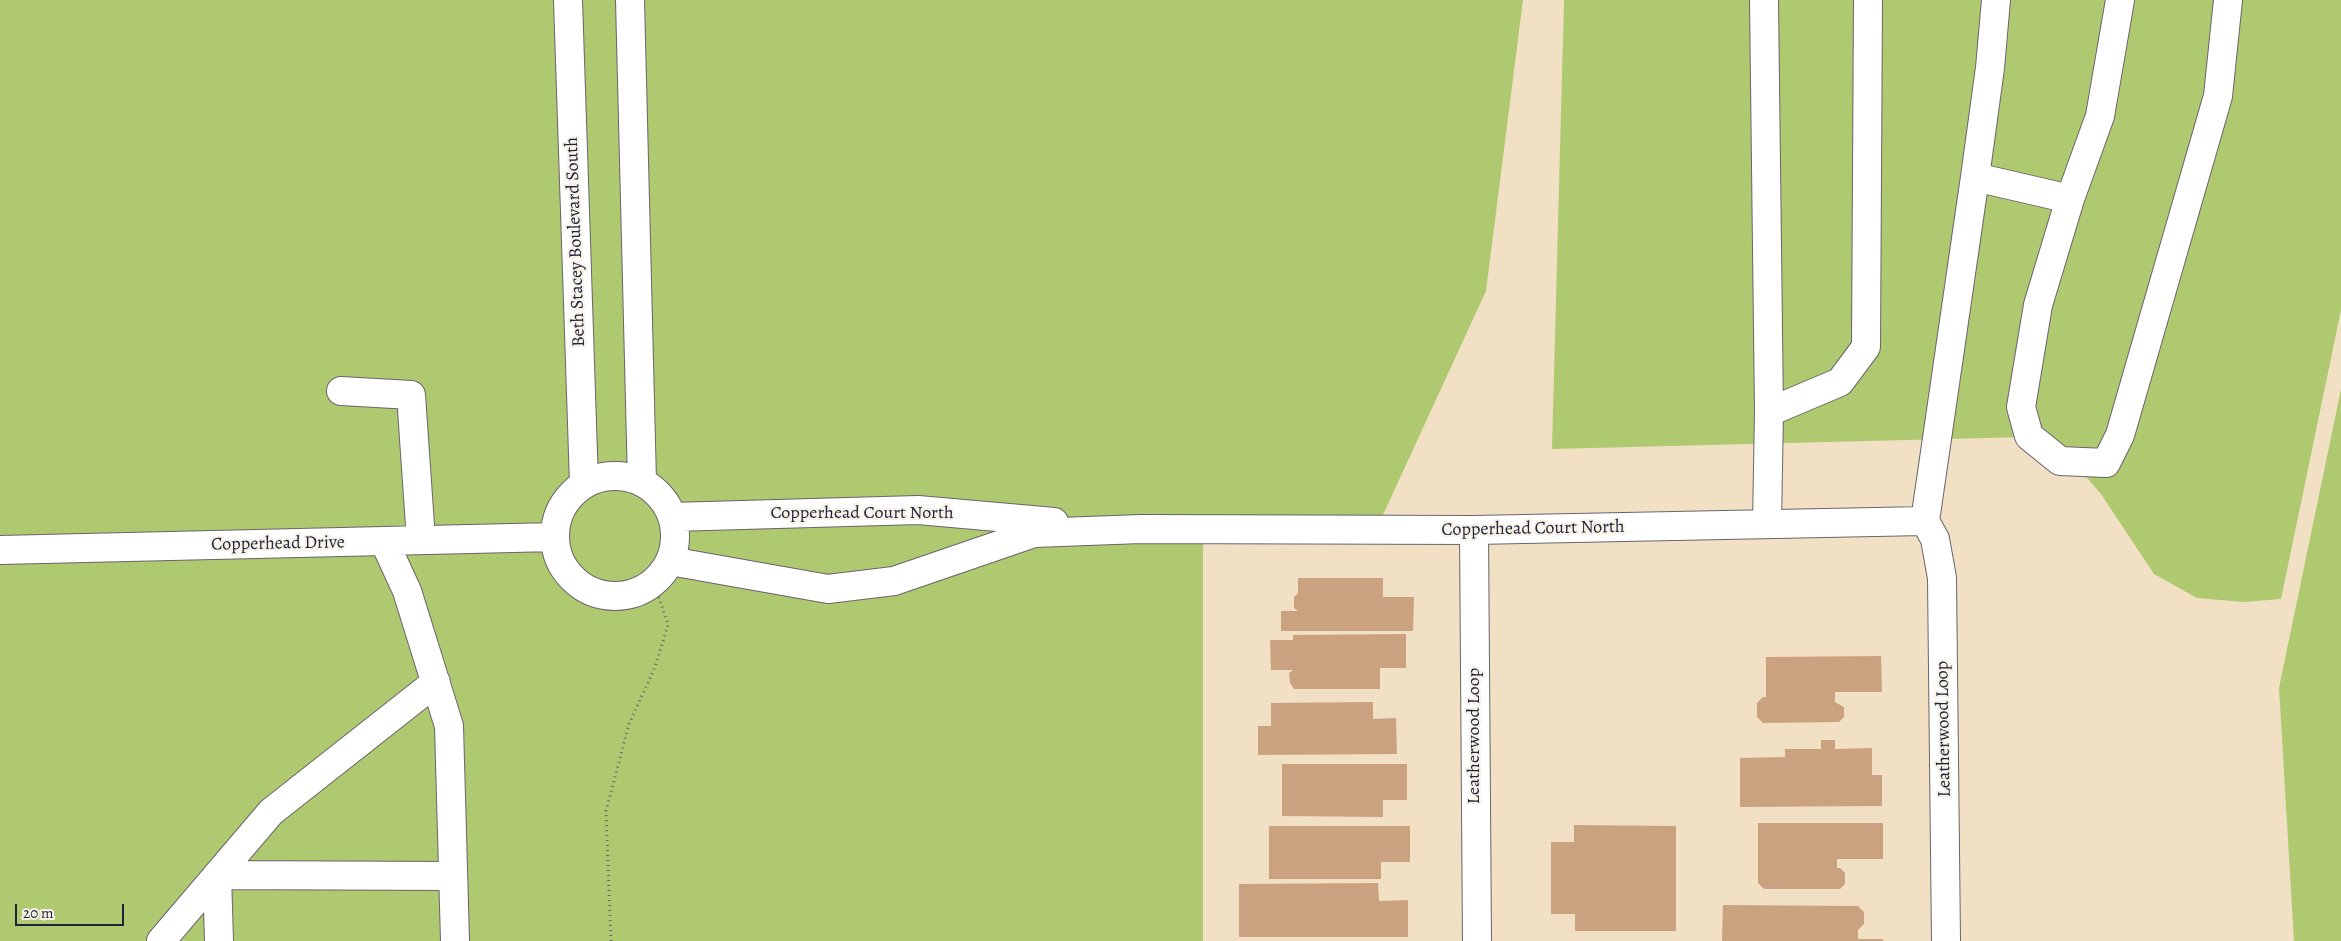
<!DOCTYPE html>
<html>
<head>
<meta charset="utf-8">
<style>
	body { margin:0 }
	#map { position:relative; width:2341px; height:941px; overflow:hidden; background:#f1e0c3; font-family:Alegreya,serif }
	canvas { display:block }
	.scale { position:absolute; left:15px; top:904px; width:109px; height:22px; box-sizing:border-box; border:2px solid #22223b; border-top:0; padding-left:6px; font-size:15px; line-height:18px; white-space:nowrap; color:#22223b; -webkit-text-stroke:4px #f7f3e8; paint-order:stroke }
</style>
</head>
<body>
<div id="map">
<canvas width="2341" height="941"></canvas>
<div class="scale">20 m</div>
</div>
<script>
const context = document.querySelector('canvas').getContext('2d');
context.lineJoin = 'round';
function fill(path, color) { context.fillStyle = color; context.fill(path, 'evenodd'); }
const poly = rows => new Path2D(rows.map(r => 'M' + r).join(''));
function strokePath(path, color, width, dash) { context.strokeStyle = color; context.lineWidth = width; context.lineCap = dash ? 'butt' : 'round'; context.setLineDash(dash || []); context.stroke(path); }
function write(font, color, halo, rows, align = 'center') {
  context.font = font + ' Alegreya,serif'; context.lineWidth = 4.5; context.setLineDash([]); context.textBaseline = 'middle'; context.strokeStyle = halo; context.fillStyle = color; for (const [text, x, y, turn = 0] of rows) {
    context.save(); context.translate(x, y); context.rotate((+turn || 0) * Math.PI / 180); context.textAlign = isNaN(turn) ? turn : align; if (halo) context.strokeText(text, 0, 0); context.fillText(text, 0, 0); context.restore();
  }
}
fill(poly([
	[0,0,1523,0,1486,291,1376,530,1203,529,1203,941,0,941],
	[1564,0,2341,0,2341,310,2281,599,2244,602,2197,598,2154,574,2101,494,2068,456,2025,437,1552,449],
	[2341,389,2341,941,2294,941,2279,688]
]), '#aec96f');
fill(poly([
	[1298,578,1383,578,1383,597,1414,597,1413,631,1281,631,1281,611,1298,611,1294,608,1294,597,1298,593],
	[1406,634,1406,668,1380,668,1380,689,1294,689,1290,683,1289,673,1293,670,1271,670,1270,640,1293,640,1293,635],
	[1881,656,1882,692,1835,692,1835,702,1844,707,1844,717,1839,722,1763,723,1757,717,1757,703,1763,697,1766,697,1766,657],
	[1373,702,1373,719,1396,718,1397,754,1258,755,1258,726,1271,726,1271,703],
	[1821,740,1835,740,1835,749,1872,748,1872,775,1882,775,1882,806,1740,807,1740,758,1785,757,1785,749,1821,749],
	[1282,764,1407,764,1407,800,1383,800,1383,817,1282,816],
	[1758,823,1883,823,1883,859,1837,859,1837,868,1840,868,1845,873,1845,884,1840,889,1764,889,1758,883],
	[1574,825,1676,826,1676,931,1575,931,1575,914,1551,914,1551,842,1574,842],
	[1269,826,1410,826,1410,862,1381,862,1381,879,1269,879],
	[1378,883,1379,901,1408,900,1408,937,1239,937,1239,884],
	[1723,905,1858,906,1864,912,1864,924,1858,930,1858,939,1883,939,1883,941,1722,941]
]), '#cba27f');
const minor = poly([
	[568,0,584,484],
	[630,0,642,482],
	[1764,0,1769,412,1767,524],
	[2120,0,2100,116,2070,199,2038,305,2021,407,2029,436,2060,461,2106,463,2120,435,2218,96,2228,0],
	[1975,177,2070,199],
	[341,391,411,395,421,540],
	[1769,412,1840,382,1866,347,1868,0],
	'555 536a60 60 0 1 1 120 0a60 60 0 1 1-120 0Z',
	[672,517,918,510,1054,522],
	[1925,521,1975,177,1990,68,1996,0],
	[1925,521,1935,539,1942,578,1946,941],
	[1474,530,1477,941],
	[384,541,407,591,449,726,455,941],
	[0,550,555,537],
	[670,561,828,589,894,581,1034,533,1141,529,1474,530,1925,521],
	[161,941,271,812,436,682],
	[219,941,217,875,453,876]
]);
strokePath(minor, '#6a646b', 30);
strokePath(poly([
	[611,941,606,811,629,724,655,667,668,625,657,592]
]), '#6a646b', 3, [1, 4]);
strokePath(minor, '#fff', 28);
write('18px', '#22223b', '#f7f3e8', [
	["Beth Stacey Boulevard South",576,242,-92],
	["Copperhead Court North",862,514],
	["Copperhead Court North",1533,529,-1],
	["Copperhead Drive",278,544,-1],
	["Leatherwood Loop",1944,729,-91],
	["Leatherwood Loop",1475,736,-90]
]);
</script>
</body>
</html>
